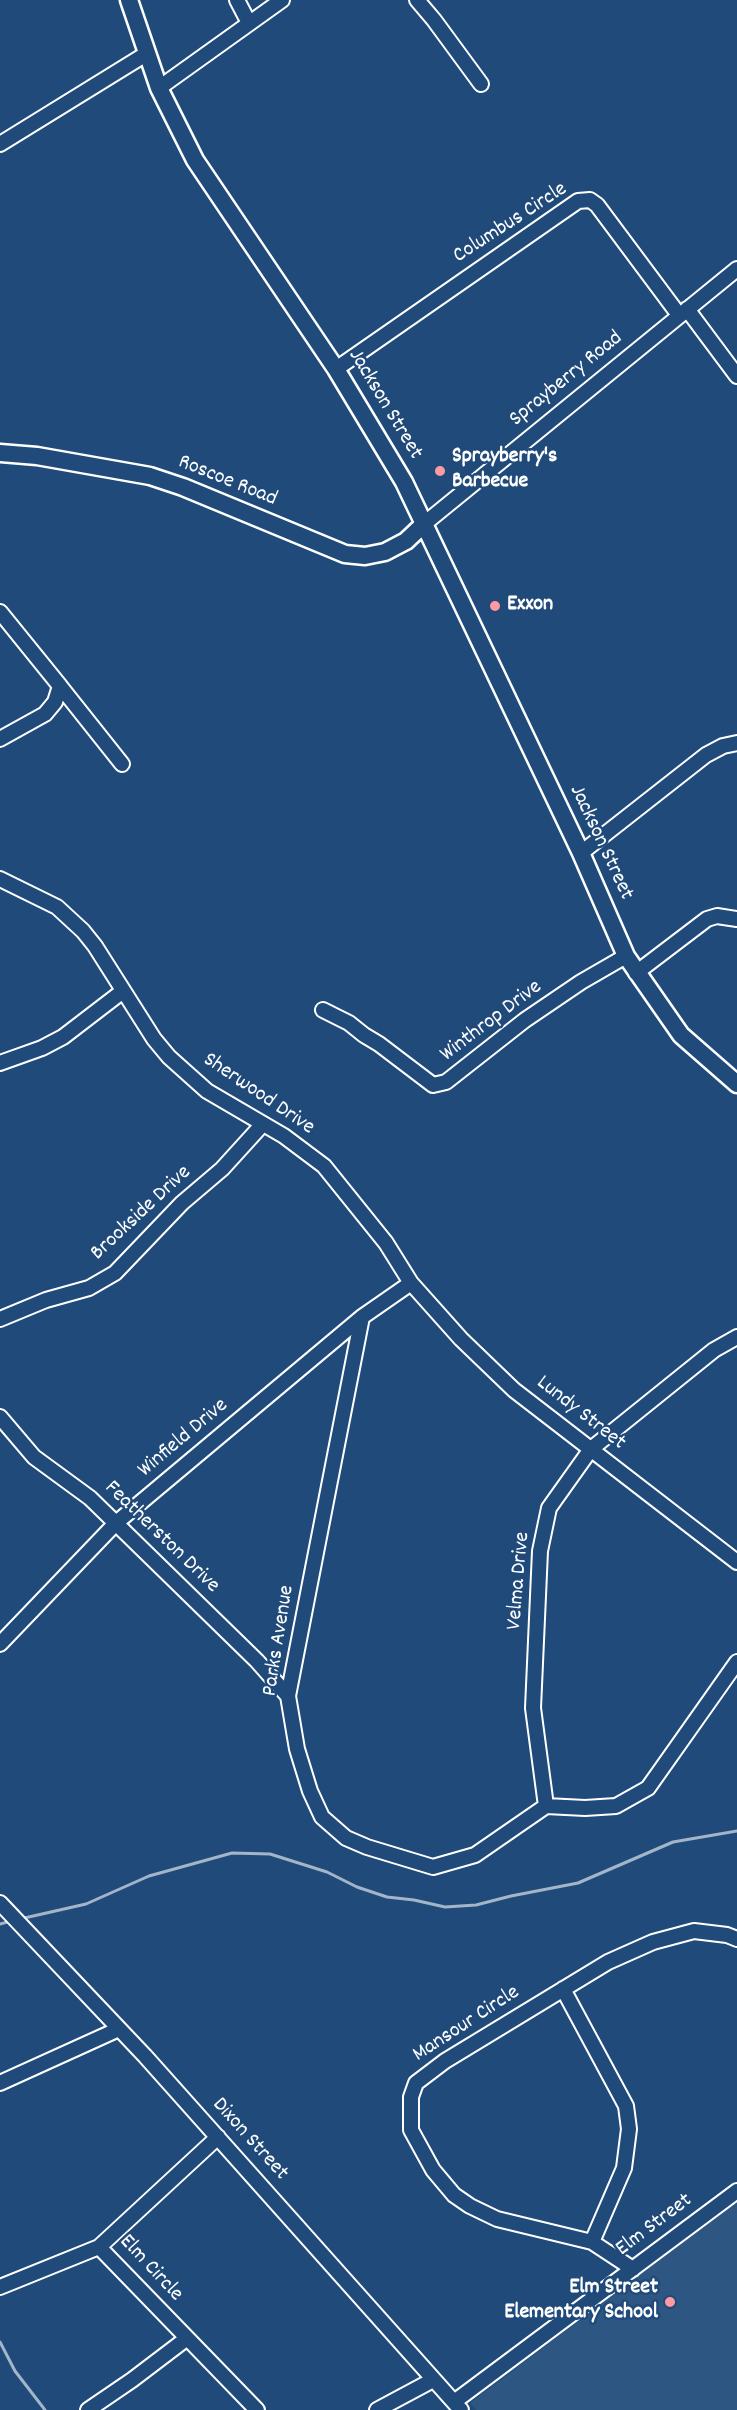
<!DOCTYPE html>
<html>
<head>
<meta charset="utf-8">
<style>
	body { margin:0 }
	canvas { display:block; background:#1f4a7a }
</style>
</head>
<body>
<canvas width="737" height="2410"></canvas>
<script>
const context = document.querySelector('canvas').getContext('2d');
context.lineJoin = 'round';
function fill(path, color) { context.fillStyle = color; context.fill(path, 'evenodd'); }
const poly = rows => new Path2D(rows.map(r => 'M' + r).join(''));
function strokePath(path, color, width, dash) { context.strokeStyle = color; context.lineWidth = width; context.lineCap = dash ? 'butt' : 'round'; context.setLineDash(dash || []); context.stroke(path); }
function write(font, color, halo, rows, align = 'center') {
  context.font = font + ' Dekko,sans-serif'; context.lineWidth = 5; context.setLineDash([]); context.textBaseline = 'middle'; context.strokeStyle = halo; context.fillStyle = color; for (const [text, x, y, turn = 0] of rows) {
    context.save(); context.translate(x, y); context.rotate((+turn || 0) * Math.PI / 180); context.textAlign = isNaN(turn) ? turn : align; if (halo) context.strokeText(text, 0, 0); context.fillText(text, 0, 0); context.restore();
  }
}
fill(poly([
	[737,2201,737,2410,476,2410,470,2403]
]), '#2e5683');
strokePath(poly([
	[20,1919,86,1904,149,1876,232,1853,270,1854,327,1872,357,1887,387,1897,414,1900,445,1907,476,1905,511,1896,578,1883,673,1842,737,1831],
	[0,1924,11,1921],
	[0,2342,15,2371,45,2410]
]), '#a3b5c8', 3);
const minor = poly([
	[237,0,249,23],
	[417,0,434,20,481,84],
	[159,88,282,0],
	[0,144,146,54],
	[687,309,737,376],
	[336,369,578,201,590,200,597,205,679,315],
	[424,524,737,269],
	[0,612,60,686,55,702,45,714,0,739],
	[60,686,122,764],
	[581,853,706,755,723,746,737,743],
	[0,879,57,907,83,931,95,946,154,1039,169,1057,207,1091,284,1136,324,1166,386,1243,411,1283,461,1339,514,1390,737,1562],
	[636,973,707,919,717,916,737,919],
	[323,1010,349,1023,364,1035,379,1044,433,1085,446,1082,525,1020,581,982,626,956],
	[0,1063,42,1048,63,1037,123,991],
	[362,1317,288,1696,297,1749,310,1791,322,1817,346,1838,367,1847,433,1867,475,1855,546,1806,585,1808,616,1806,648,1788,737,1662],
	[0,1319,46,1300,89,1288,115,1273,182,1203,222,1169,262,1125],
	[0,1417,34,1457,90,1498,257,1661,288,1696],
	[0,1644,116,1523,362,1317,411,1283],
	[546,1806,533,1708,540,1551,549,1508,591,1449,714,1350,737,1337],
	[0,1903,145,2056,461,2410],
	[563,1989,626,2106,629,2129,624,2168,592,2242],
	[0,2083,119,2029],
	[99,2247,257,2410],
	[633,2269,592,2242,497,2219,470,2206,454,2195,433,2170,411,2130,411,2097,416,2083,445,2061,608,1962,653,1942,694,1931,727,1935,737,1939],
	[0,2287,99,2247,218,2137],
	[454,2402,737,2191],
	[88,2410,132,2380,186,2339],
	[377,2410,433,2380]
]);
const major = poly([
	[129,0,159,88,195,160,336,369,404,482,581,853,626,956,681,1035,737,1084],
	[0,453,37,456,150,476,183,487,345,554,365,556,385,552,406,541,424,524]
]);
strokePath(minor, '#fff', 18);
strokePath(major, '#fff', 21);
strokePath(minor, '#1f4a7a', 14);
strokePath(major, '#1f4a7a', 16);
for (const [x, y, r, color] of [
	[440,471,6,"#ff9aa2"],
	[495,606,6,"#ff9aa2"],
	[670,2302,6,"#ff9aa2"]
]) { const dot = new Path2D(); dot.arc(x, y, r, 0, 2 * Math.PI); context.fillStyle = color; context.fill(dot); strokePath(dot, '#1f4a7a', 2); }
write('22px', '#fff', '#1f4a7a', [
	["Columbus Circle",511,224,-33],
	["Sprayberry Road",567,380,-39],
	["Jackson Street",384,405,59],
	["Roscoe Road",227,482,22],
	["Jackson Street",600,843,65],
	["Winthrop Drive",492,1022,-37],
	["Sherwood Drive",258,1095,34],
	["Brookside Drive",142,1214,-43],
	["Lundy Street",580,1414,38],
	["Winfield Drive",184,1439,-40],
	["Featherston Drive",161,1538,44],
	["Velma Drive",520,1581,-85],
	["Parks Avenue",280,1641,-81],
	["Mansour Circle",467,2025,-33],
	["Dixon Street",249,2140,48],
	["Elm Street",655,2226,-37],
	["Elm Circle",150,2269,47]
]);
write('bold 22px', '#fff', '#1f4a7a', [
	["Sprayberry's",452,458],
	["Barbecue",452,483],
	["Exxon",507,606],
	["Elm Street",658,2289,"right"],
	["Elementary School",658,2314,"right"]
], 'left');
</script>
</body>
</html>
